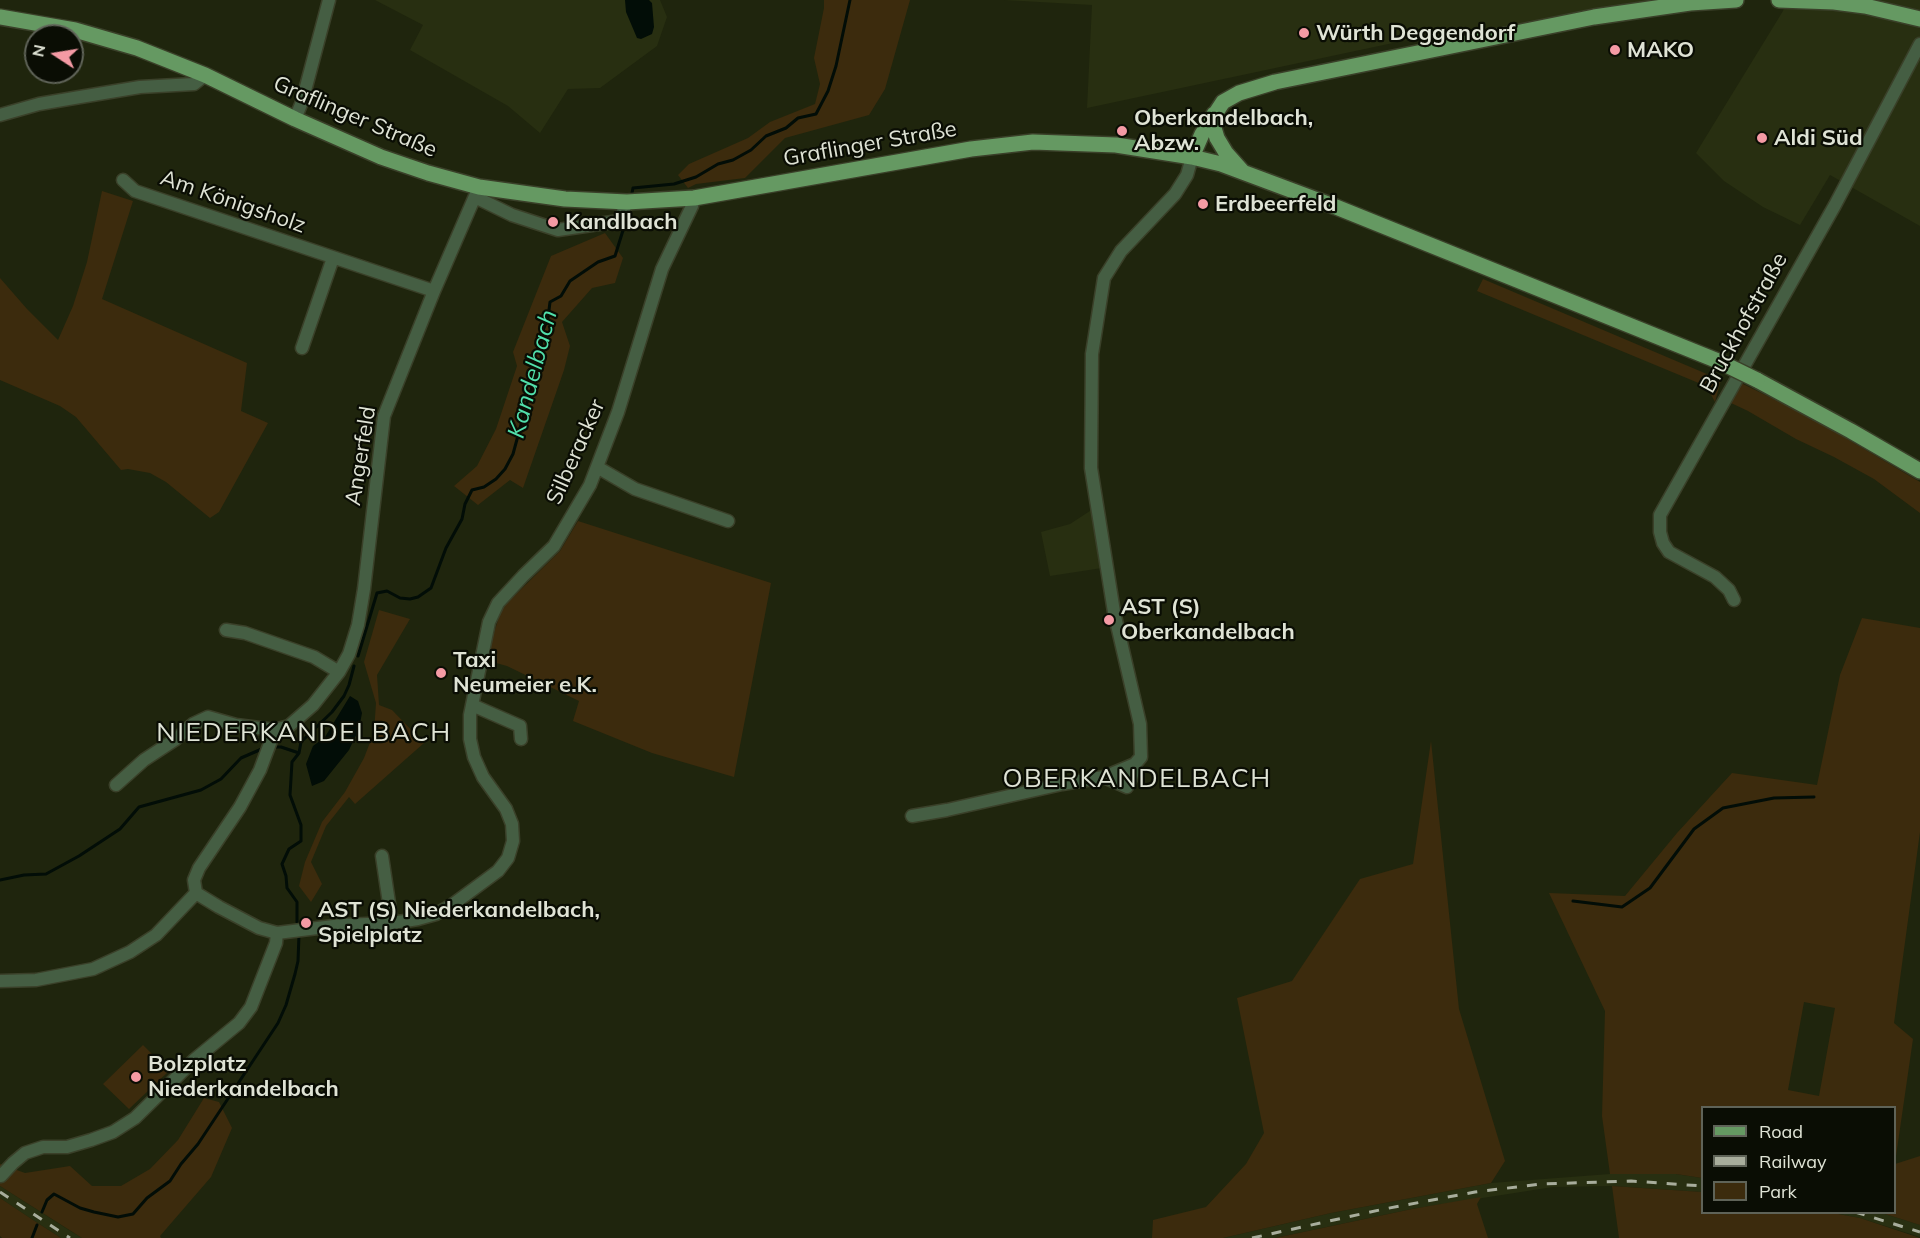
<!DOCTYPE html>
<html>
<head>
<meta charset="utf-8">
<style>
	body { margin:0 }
	#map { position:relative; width:1920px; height:1238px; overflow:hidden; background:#1f250d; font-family:Mulish,sans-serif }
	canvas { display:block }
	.legend { position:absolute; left:1701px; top:1106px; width:195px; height:108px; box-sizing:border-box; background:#0a0d04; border:2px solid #5f6358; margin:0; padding:8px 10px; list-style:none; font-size:18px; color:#dfe3d5 }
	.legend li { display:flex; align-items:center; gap:12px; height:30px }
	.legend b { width:30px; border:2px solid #5f6358 }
	.north { position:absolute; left:24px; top:24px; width:60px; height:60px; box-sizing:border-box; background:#0a0d04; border:2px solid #5f6358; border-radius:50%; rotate:282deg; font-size:16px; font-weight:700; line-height:24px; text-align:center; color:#dfe3d5 }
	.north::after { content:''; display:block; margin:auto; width:21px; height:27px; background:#f49aa4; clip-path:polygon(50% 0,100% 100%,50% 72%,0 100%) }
</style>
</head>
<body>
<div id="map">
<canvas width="1920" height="1238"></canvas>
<ul class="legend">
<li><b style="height:8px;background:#659962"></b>Road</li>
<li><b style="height:8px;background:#a8ad9c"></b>Railway</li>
<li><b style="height:16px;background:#3c2b0d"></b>Park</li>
</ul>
<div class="north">N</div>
</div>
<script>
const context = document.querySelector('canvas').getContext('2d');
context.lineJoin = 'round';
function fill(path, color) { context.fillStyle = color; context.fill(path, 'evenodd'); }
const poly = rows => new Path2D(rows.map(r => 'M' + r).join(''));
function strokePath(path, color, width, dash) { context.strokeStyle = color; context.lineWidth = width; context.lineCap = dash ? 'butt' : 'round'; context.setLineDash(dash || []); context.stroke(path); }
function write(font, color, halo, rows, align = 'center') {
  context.font = font + ' Mulish,sans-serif'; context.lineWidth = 4.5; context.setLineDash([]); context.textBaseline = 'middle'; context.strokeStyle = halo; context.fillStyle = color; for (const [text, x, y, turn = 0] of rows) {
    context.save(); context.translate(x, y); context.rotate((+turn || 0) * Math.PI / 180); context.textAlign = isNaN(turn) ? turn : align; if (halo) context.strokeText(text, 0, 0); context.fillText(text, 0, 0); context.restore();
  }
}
fill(poly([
	[375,0,660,0,667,17,657,46,600,88,568,89,540,133,508,106,410,50,423,25],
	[1004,0,1663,0,1523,27,1440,33,1087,108,1092,5],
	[1786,0,1920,0,1920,226,1830,175,1800,225,1763,207,1724,181,1696,153,1783,11],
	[1093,509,1102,568,1050,576,1041,532,1070,524],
	[1610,1174,1676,1174,1702,1178,1702,1192,1612,1186,1553,1187,1412,1209,1275,1238,1223,1238,1331,1213,1491,1183],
	[0,1186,72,1232,82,1238,61,1238,33,1220,0,1198],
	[1833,1213,1882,1213,1920,1225,1920,1237,1860,1218]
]), '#282f11');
fill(poly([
	[824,0,910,0,885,89,869,115,785,138,745,178,696,184,688,188,678,175,689,164,748,138,770,122,815,104,820,84,814,58,824,8],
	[102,191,133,201,102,299,247,363,241,411,268,423,219,512,210,518,166,482,150,473,128,469,121,470,76,417,60,406,0,380,0,278,27,309,58,340,73,306,87,262],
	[605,233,623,258,615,283,592,288,562,322,570,346,564,370,523,488,510,480,478,505,454,486,477,466,496,429,517,366,513,352,551,256],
	[1483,279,1721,380,1715,402,1708,389,1701,384,1477,291],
	[1741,383,1812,418,1920,482,1920,513,1874,479,1834,457,1796,439,1748,411,1731,403],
	[578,521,771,583,734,777,652,753,573,721,579,701,507,666,485,660,502,608,560,551],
	[379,610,410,619,377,675,379,705,392,710,424,743,355,804,349,797,326,826,311,862,322,884,311,902,299,886,305,862,322,822,345,792,364,758,374,732,376,703,364,662],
	[1862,618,1920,628,1920,832,1894,1023,1913,1039,1895,1163,1894,1108,1702,1108,1702,1178,1676,1174,1610,1174,1602,1116,1605,1011,1549,893,1625,896,1677,833,1732,773,1817,785,1840,675],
	[1804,1002,1835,1008,1819,1096,1788,1090],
	[1431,741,1459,1009,1505,1161,1491,1183,1331,1213,1223,1238,1152,1238,1153,1220,1206,1207,1246,1164,1264,1133,1237,998,1292,981,1360,879,1413,864],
	[143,1045,169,1071,129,1109,103,1084],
	[204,1098,219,1102,232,1128,211,1177,160,1236,161,1238,82,1238,0,1186,0,1164,25,1173,70,1166,92,1186,121,1186,150,1169,178,1140],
	[1920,1156,1920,1225,1882,1213,1894,1212,1895,1164],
	[1612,1186,1702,1192,1702,1212,1833,1213,1860,1218,1920,1238,1619,1238],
	[1481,1197,1477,1204,1488,1238,1275,1238,1412,1209],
	[0,1198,33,1220,61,1238,2,1238,0,1236]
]), '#3c2b0d');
fill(poly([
	[625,0,649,0,652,3,654,27,652,34,641,39,637,38,626,12],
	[350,696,358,701,362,713,359,729,349,750,324,781,312,786,306,764,313,746,325,737]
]), '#020d07');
strokePath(poly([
	[632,193,633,188,674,184,696,177,718,164,733,160,751,150,766,136,786,128,798,118,816,114,828,91,836,66,850,0],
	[358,656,377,593,387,591,400,598,410,599,418,597,431,588,446,548,462,519,465,504,472,490,484,487,496,479,505,469,513,454,528,399,541,361,542,333,548,318,550,302,561,296,570,281,598,262,615,256,625,224],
	[274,747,281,747,299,753],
	[0,880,24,875,46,874,79,856,120,829,139,807,201,790,221,779,241,758,264,748],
	[1573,901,1622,907,1650,888,1694,829,1723,808,1774,798,1814,797],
	[297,922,297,902,287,888,286,876,282,864,289,849,301,841,301,825,290,795,292,762,299,753,301,742,332,712,344,696,349,685,354,666],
	[42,1212,47,1200,54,1194,80,1208,94,1212,118,1217,133,1214,147,1198,170,1181,181,1164,198,1144,278,1023,286,1005,295,974,298,961,299,935],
	[32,1238,37,1225]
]), '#020d07', 3);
const minor = poly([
	[0,115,39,104,80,97,140,87,194,84,205,75],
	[295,119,302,102,329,0],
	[123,180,135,191,434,291],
	[475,197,512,215,558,230,619,221,627,202],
	[302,348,333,258],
	[597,467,635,489,728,521],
	[1734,600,1729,590,1715,577,1669,552,1663,543,1660,532,1660,515,1835,205,1920,44],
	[226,630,245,633,314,657,339,672],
	[472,705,520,726,521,739],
	[1104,777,1127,787,1131,779,1135,764],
	[116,785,144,760,176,739,193,724,208,717,236,725,275,730],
	[912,816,947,810,1062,784,1104,777,1135,764,1141,757,1140,724,1114,612,1091,468,1092,354,1104,278,1121,251,1175,194,1187,175,1192,157],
	[382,856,392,923],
	[196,893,219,907,259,928,277,933,342,925,392,923,418,919,436,914,452,905,498,871,508,858,513,841,512,824,506,809,483,777,474,757,470,739,470,715,489,622,498,603,523,576,554,546,590,485,618,412,662,269,692,206,694,198],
	[0,981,36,980,93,969,130,952,156,935,196,893,194,880,199,868,240,807,260,770,275,730,289,726,313,705,339,672,349,654,358,625,364,589,384,416,434,291,479,187],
	[1,1176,13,1163,25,1153,43,1147,67,1147,91,1140,113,1132,135,1118,194,1060,239,1023,251,1007,276,943,277,933]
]);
const major = poly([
	[1779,0,1834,2,1865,6,1920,19],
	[0,17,75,30,137,48,205,75,295,119,381,157,428,173,479,187,565,199,627,202,694,198,971,149,1033,142,1116,145,1192,157,1221,164,1336,207,1718,361],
	[1214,114,1214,128,1217,138,1226,153,1242,171],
	[1192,157,1202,134,1223,102,1239,93,1275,82,1594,17,1690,3,1736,0],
	[1757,380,1851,431,1920,471]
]);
strokePath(minor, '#3a4029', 15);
strokePath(major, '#3a4029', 18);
strokePath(minor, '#455e43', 12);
strokePath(major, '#659962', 15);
strokePath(poly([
	[0,1192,70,1238],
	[1855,1212,1920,1232],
	[1252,1238,1384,1209,1475,1192,1541,1184,1631,1181,1702,1186]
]), '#a8ad9c', 3, [10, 10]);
const majorBridge = poly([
	[1718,361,1757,380]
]);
strokePath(majorBridge, '#3a4029', 18, []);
strokePath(majorBridge, '#659962', 15);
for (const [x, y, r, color] of [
	[1304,33,6,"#f49aa4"],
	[1615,50,6,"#f49aa4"],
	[1122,131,6,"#f49aa4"],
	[1762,138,6,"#f49aa4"],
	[1203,204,6,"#f49aa4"],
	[553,222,6,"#f49aa4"],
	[1109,620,6,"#f49aa4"],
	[441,673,6,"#f49aa4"],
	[306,923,6,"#f49aa4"],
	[136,1077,6,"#f49aa4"]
]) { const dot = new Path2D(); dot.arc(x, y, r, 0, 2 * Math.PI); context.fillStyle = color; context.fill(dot); strokePath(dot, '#0a0d04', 2); }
write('bold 22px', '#dfe3d5', '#0a0d04', [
	["Würth Deggendorf",1316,33],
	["MAKO",1627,50],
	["Oberkandelbach,",1134,118],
	["Abzw.",1134,143],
	["Aldi Süd",1774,138],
	["Erdbeerfeld",1215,204],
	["Kandlbach",565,222],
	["AST (S)",1121,607],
	["Oberkandelbach",1121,632],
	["Taxi",453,660],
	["Neumeier e.K.",453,685],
	["AST (S) Niederkandelbach,",318,910],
	["Spielplatz",318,935],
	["Bolzplatz",148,1064],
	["Niederkandelbach",148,1089]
], 'left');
write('22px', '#dfe3d5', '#0a0d04', [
	["Graflinger Straße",355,117,23],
	["Graflinger Straße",870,144,-10],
	["Am Königsholz",233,202,19],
	["Bruckhofstraße",1744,323,-61],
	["Silberacker",576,452,-66],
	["Angerfeld",361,456,-81]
]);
write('italic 24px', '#51e0ab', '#0a0d04', [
	["Kandelbach",533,374,-75]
]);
context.letterSpacing = '1.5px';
write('26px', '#dfe3d5', '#0a0d04', [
	["NIEDERKANDELBACH",304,733],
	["OBERKANDELBACH",1137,779]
]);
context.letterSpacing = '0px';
</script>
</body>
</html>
